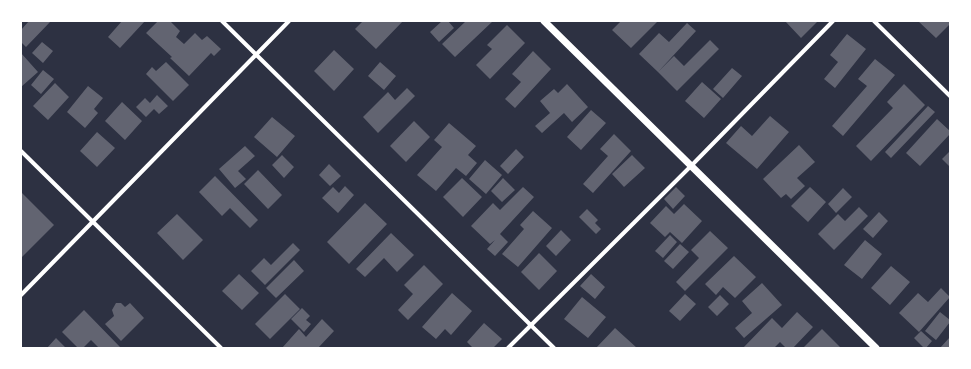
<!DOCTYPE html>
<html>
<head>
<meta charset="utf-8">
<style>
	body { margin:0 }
	#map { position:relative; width:971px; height:369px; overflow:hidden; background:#2d3142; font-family:Helvetica,sans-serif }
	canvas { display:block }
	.frame { position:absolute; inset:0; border:22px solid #fff; pointer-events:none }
</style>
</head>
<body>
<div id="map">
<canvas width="971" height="369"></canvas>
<div class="frame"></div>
</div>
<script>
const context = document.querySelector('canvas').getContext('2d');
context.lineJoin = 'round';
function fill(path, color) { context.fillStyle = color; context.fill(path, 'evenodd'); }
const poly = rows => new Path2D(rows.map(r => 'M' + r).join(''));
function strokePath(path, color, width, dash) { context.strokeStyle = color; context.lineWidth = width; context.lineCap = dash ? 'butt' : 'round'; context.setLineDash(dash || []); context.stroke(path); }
fill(poly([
	[29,21,51,21,26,47,21,42,21,30],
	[122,21,145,21,120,48,108,37],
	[158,21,172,21,171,22,180,31,176,37,184,44,195,33,202,40,207,36,221,49,214,56,211,53,189,76,170,58,172,57,146,33],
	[363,21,403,21,376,49,355,29],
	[442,21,448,21,454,28,439,42,430,32],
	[466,21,493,21,455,57,442,44],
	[621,21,658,21,631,48,612,30],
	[785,21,818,21,801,38],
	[918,21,950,21,950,24,936,38],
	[687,23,696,31,658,72,639,54,659,33,669,42],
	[507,25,525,43,490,79,476,65,492,49,487,45],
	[847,34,866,49,835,88,824,79,838,62,830,55],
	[710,40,719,49,677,91,658,72,674,56,684,66],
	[42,42,53,51,43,63,32,53],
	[334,50,354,69,334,91,314,71],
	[533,51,551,69,515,108,505,99,521,82,512,74],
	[21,53,38,72,21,87],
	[875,59,895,75,843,136,832,126,867,86,858,79],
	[166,62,189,85,173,101,146,74,152,67,156,71],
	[380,62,396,76,384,90,368,76],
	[732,68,742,76,723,98,713,89],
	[43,70,54,79,41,94,31,85],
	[702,82,721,99,704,118,685,101],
	[55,83,69,97,48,120,33,106],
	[567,84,588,107,572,122,564,113,542,133,535,126,550,113,540,101,554,89,558,93],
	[904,84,925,105,871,161,856,146,893,108,887,102],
	[88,86,103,98,94,109,98,113,85,128,67,112],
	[407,88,415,96,378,133,363,117,388,92,395,100],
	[157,95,168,106,159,114,154,109,146,117,136,107,145,98,150,103],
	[122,102,142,121,125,140,105,121],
	[928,106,935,112,891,158,885,152],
	[591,110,606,123,581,150,567,137],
	[770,116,789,132,757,169,726,143,741,126,752,136],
	[272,117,295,136,277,157,254,137],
	[937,119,950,131,950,134,920,166,906,153],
	[414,121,430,137,406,162,390,146],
	[449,123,476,146,468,155,477,163,466,176,456,168,436,191,417,175,442,147,434,140],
	[97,132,115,148,97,167,80,151],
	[614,134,631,151,593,193,583,184,608,156,600,149],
	[799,145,815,162,797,178,805,186,791,199,786,194,781,198,763,179],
	[245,146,255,156,238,171,246,179,235,188,219,169],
	[516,149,524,157,508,174,500,166],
	[950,151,950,167,942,159],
	[282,155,294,167,284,178,272,165],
	[632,155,645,168,624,187,612,174],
	[485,160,502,175,486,194,469,179],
	[329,164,341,176,330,186,319,175],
	[258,170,282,195,268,209,244,184],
	[215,176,258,220,250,228,230,208,222,216,199,192],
	[462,178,482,197,463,217,443,197],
	[503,178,515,190,502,202,491,191],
	[345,186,354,195,338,213,322,198,333,187,339,193],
	[523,187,534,197,500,234,508,242,495,256,487,249,495,240,490,244,471,226,493,203,500,210],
	[676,187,685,196,673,209,664,199],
	[810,187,826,202,808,222,791,206],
	[843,188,852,197,836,213,828,204],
	[21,192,54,225,21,258],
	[365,203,387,224,349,264,327,242],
	[684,204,702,221,682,243,670,232,665,237,650,223,666,206,674,214],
	[859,207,868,216,834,250,818,234,838,214,845,221],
	[587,209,598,220,595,223,601,229,596,234,579,217],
	[533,211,552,228,518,267,502,254,524,229,520,225],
	[879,212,888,221,873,238,863,229],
	[177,214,203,240,183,260,157,233],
	[561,230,571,240,556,256,546,246],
	[710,231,728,248,685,291,676,282,699,258,691,250],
	[391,233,414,255,397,272,384,258,365,277,356,269],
	[670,235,677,242,663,258,655,251],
	[865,240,882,254,862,279,844,265],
	[293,243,300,250,265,285,251,271,264,258,271,265],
	[680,244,689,252,673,269,664,261],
	[539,253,557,271,539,290,521,272],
	[734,256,756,277,735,298,723,287,716,295,705,284],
	[294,260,304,271,276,298,266,288],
	[424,265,443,284,408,320,398,310,413,294,404,285],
	[891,266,910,282,890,305,871,288],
	[239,274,259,293,242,310,222,291],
	[591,274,605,287,595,299,580,286],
	[762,283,782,305,744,338,735,328,752,313,742,301],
	[941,288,950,297,919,332,899,313,918,293,928,302],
	[452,293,472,311,451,335,445,329,436,339,422,327],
	[285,294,300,309,270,339,255,324],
	[685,294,696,304,680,321,669,311],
	[720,295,729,304,717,316,708,307],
	[582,297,606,317,588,338,564,319],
	[116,303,121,303,125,307,130,303,144,318,121,341,105,324,114,316,112,310],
	[302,308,310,316,306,320,311,324,304,332,291,319],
	[84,310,121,348,99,348,91,340,83,348,78,348,62,332],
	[797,312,813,327,793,348,786,348,780,342,774,348,743,348,772,318,782,328],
	[940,312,950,320,950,322,936,340,925,331],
	[322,319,334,331,318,348,282,348,299,329,306,337],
	[484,323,502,339,493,348,473,348,467,342],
	[615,328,637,348,596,348],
	[822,329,841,348,803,348],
	[921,331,932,341,926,348,924,348,914,338],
	[950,337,950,348,940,348],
	[56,338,66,348,47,348]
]), '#626471');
strokePath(poly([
	[222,21,554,348],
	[874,21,950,96],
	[21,151,221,348],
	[21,295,289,21],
	[508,348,691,166,833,21]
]), '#fff', 4);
strokePath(poly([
	[544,21,876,348]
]), '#fff', 7);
</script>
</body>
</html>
